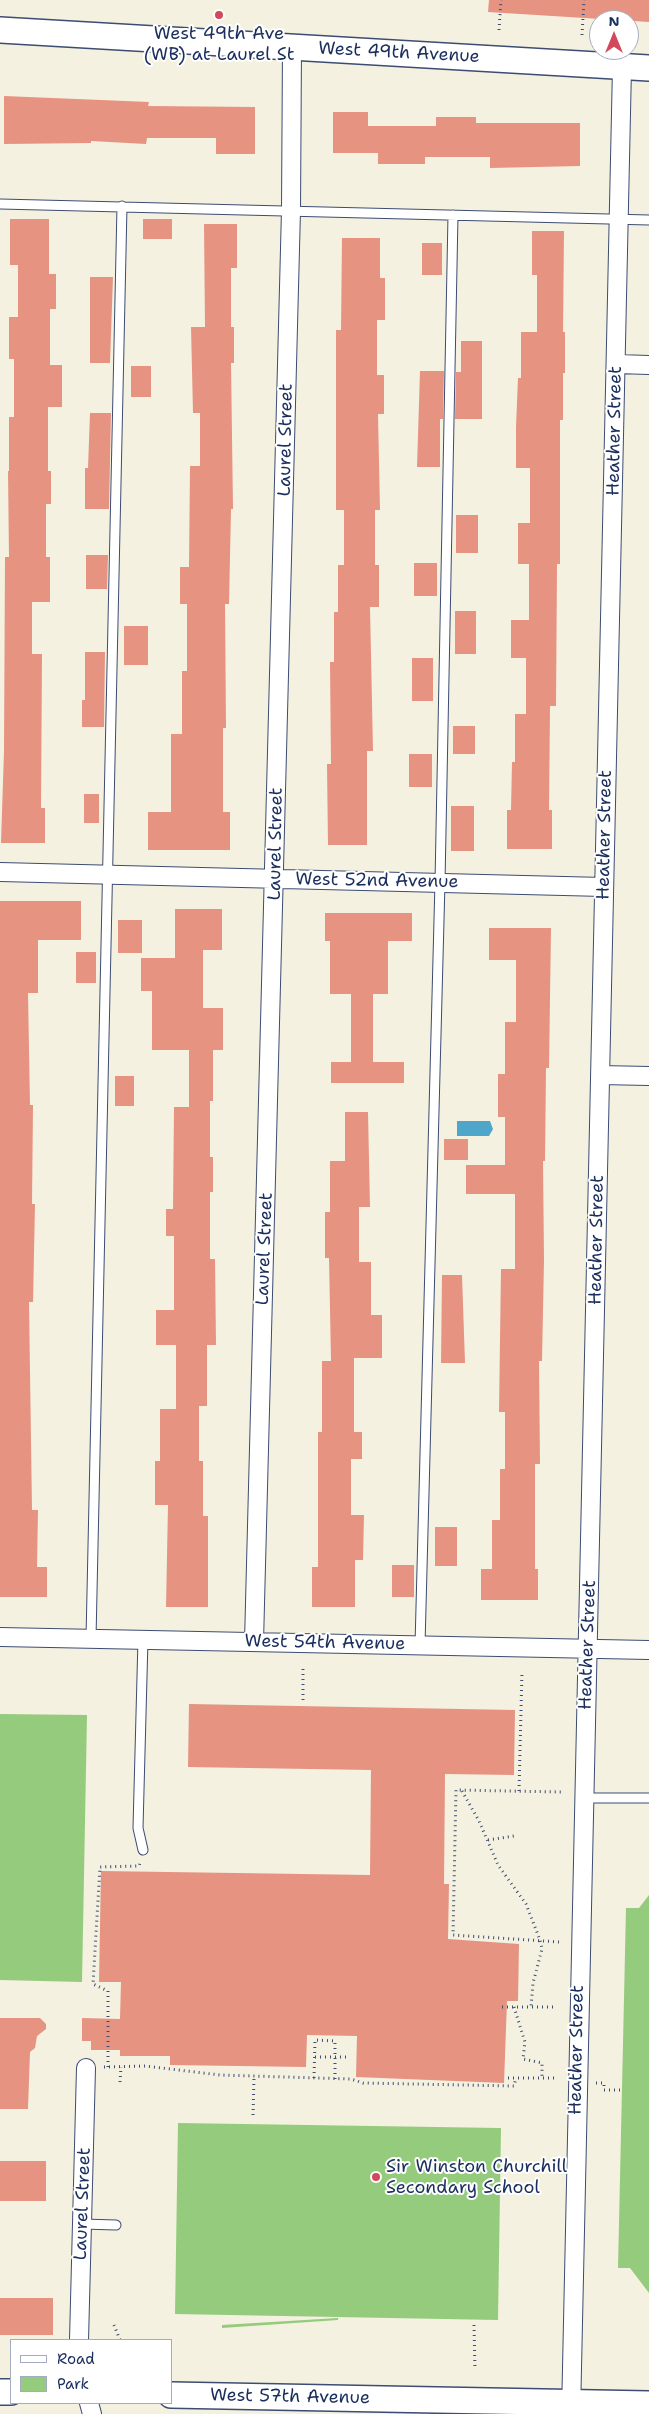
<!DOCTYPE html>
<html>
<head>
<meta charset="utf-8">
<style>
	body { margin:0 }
	#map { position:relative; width:649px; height:2414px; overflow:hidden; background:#f4f1e0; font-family:"Shantell Sans",sans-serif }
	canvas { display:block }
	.legend { position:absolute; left:10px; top:2339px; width:162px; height:65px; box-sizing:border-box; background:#fff; border:1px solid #a4acbf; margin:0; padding:6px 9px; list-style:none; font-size:15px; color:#1b2f5e }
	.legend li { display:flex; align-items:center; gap:10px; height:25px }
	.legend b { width:25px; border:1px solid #a4acbf }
	.north { position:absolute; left:589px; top:10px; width:50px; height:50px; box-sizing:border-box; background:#fff; border:1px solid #a4acbf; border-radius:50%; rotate:0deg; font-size:14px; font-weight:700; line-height:20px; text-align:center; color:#1b2f5e }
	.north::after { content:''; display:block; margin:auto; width:18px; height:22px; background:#d1495b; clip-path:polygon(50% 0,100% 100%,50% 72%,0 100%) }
</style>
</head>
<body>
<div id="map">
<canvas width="649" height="2414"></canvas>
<ul class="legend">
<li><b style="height:6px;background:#fff"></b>Road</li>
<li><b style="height:14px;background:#95cb7d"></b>Park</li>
</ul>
<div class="north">N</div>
</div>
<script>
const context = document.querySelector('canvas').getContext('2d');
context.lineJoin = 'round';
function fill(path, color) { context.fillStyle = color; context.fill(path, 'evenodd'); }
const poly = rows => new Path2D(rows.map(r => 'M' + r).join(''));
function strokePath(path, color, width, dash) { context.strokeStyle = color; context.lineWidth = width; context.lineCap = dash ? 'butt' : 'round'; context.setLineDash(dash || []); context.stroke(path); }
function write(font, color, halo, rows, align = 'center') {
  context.font = font + ' "Shantell Sans",sans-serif'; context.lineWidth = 4; context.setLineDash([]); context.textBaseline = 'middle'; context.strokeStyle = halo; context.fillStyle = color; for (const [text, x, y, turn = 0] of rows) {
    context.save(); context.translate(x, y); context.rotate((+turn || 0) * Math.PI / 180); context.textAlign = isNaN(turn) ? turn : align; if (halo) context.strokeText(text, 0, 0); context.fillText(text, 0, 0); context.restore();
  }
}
fill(poly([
	[0,1714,87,1715,82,1982,0,1980],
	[649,1895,649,2293,630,2268,618,2268,626,1908,639,1908],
	[178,2123,501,2128,498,2320,175,2314],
	[338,2318,338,2320,222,2328,222,2325]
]), '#95cb7d');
fill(poly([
	[457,1121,490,1121,493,1129,489,1136,457,1136]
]), '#4ea7cb');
fill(poly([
	[489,0,649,0,649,22,488,12],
	[4,96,149,102,148,106,255,107,255,154,216,154,216,138,147,138,146,144,91,141,91,143,4,144],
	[333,112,368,112,368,126,436,126,436,117,476,117,476,123,580,123,580,166,490,168,490,157,425,157,425,164,378,164,378,153,333,153],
	[10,219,49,219,49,274,56,274,56,309,50,309,50,365,62,365,62,407,48,407,48,471,51,471,51,504,46,504,46,557,50,557,50,602,32,602,32,654,42,654,41,808,45,808,45,843,1,843,4,751,5,557,9,557,8,471,9,471,9,417,14,417,14,359,9,359,9,317,18,317,18,265,10,265],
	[143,219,172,219,172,239,143,239],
	[204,224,237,224,237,268,231,268,231,327,234,327,234,363,231,363,233,509,231,509,229,604,225,604,226,728,223,728,223,812,230,812,230,850,148,850,148,812,171,812,171,734,182,734,182,671,187,671,187,604,180,604,180,567,189,567,190,466,200,466,200,413,193,413,191,327,205,327],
	[532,231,564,231,563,332,565,332,565,373,563,373,563,420,560,420,560,564,557,564,556,706,550,706,549,810,552,810,552,849,507,849,507,810,511,810,512,762,515,762,515,714,526,714,526,658,511,658,511,620,529,620,529,564,518,564,518,523,530,523,530,468,516,468,516,427,518,378,521,378,521,332,537,332,537,275,532,275],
	[342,238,380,238,380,278,385,278,385,320,377,320,377,375,384,375,384,414,378,414,380,510,375,510,375,565,379,565,379,607,370,607,373,751,367,751,367,845,328,845,327,764,331,764,330,662,334,662,334,612,338,612,338,565,344,565,344,510,336,510,336,330,341,330],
	[422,243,442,243,442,275,422,275],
	[90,277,113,277,110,363,90,363],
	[461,341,482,341,482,419,455,419,456,372,461,372],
	[131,366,151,366,151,397,131,397],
	[420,371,444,371,443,419,440,419,440,467,417,467],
	[90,413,111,413,109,509,85,509,85,468,88,468],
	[456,515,478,515,478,553,456,553],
	[86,555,108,555,107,589,86,589],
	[414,563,437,563,437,596,414,596],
	[455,611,476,611,476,654,455,654],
	[124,626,148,626,148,665,124,665],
	[85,652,105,652,104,727,82,727,82,700,85,700],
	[412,658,433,658,433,701,412,701],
	[453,726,475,726,475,754,453,754],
	[409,754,432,754,432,787,409,787],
	[84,794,99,794,99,823,84,823],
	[451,806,474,806,474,851,451,851],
	[0,901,81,901,81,940,38,940,38,993,28,993,30,1105,33,1105,32,1204,35,1204,33,1302,29,1302,32,1510,38,1510,37,1567,47,1567,47,1597,0,1597],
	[175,909,222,909,222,950,203,950,203,1008,223,1008,223,1050,213,1050,213,1101,210,1101,210,1157,213,1157,213,1192,210,1192,210,1259,215,1259,216,1345,207,1345,207,1406,199,1406,199,1461,203,1461,203,1516,208,1516,208,1607,166,1607,168,1505,155,1505,155,1461,160,1461,160,1409,176,1409,176,1345,156,1345,156,1310,174,1310,174,1236,166,1236,166,1209,173,1209,174,1107,189,1107,189,1050,152,1050,152,991,141,991,141,958,175,958],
	[325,913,412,913,412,941,388,941,388,994,373,994,373,1062,404,1062,404,1083,331,1083,331,1062,351,1062,351,994,330,994,330,941,325,941],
	[118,920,142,920,142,953,118,953],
	[489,928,551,928,549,1068,546,1068,545,1161,543,1161,544,1260,542,1361,539,1361,540,1464,535,1464,535,1569,538,1569,538,1600,481,1600,481,1569,492,1569,492,1520,500,1520,500,1469,505,1469,505,1412,499,1412,501,1269,515,1269,515,1194,466,1194,466,1165,505,1165,505,1117,498,1117,498,1074,505,1074,505,1022,516,1022,516,960,489,960],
	[76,952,96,952,96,983,76,983],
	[115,1076,134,1076,134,1106,115,1106],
	[345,1112,368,1112,370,1207,359,1207,359,1262,371,1262,371,1315,382,1315,382,1358,354,1358,354,1432,362,1432,362,1459,351,1459,351,1515,364,1515,363,1560,355,1560,355,1607,312,1607,312,1567,318,1567,318,1432,322,1432,322,1361,331,1361,329,1258,325,1258,325,1212,330,1212,330,1161,345,1161],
	[444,1139,468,1139,468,1160,444,1160],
	[442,1275,462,1275,465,1363,441,1363],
	[435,1527,457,1527,457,1566,435,1566],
	[392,1565,414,1565,414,1597,392,1597],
	[189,1704,515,1710,514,1775,445,1774,444,1884,449,1884,448,1939,519,1944,518,2001,507,2001,504,2083,356,2077,357,2036,307,2035,306,2067,170,2065,170,2056,120,2056,120,2050,91,2050,91,2041,82,2041,82,2018,120,2019,121,1982,99,1982,101,1871,370,1875,371,1770,188,1767],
	[0,2018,40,2018,46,2024,46,2029,37,2036,35,2048,30,2052,28,2109,0,2109],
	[0,2161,46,2161,46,2201,0,2201],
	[0,2298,53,2298,53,2335,0,2335]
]), '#e69382');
const lane = poly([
	[0,204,649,220],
	[91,1638,122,206],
	[143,1639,138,1828,143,1850],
	[420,1645,440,882,453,215],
	[583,1798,649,1798],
	[82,2224,116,2225]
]);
const street = poly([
	[617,364,649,365],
	[0,872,604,887],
	[600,1075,649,1076],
	[0,1637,649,1650],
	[254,1642,291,210,292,47],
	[79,2340,86,2068],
	[89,2403,92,2414],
	[571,2414,622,67]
]);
const secondary = poly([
	[0,30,649,68],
	[0,2392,11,2392],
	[171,2395,649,2404]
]);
strokePath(lane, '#3c4c72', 11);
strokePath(street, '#3c4c72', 20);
strokePath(secondary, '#3c4c72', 28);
strokePath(poly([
	[499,30,501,0],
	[582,35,584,0],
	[303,1700,303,1666],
	[462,1791,479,1821,498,1865,526,1904,540,1940,542,1949,533,1983,531,2007],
	[519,1791,522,1671],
	[488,1840,514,1836],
	[559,1942,453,1935,456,1790,562,1792],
	[502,2007,557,2007],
	[514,2007,525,2042,523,2059,542,2063,542,2078],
	[315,2057,349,2057],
	[104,2067,145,2066,220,2075,351,2079,363,2083,514,2086,516,2078],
	[108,2067,108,1991,93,1984,100,1867,139,1866,140,1863],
	[314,2078,315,2040,335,2041,335,2079],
	[508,2078,556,2078],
	[120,2082,121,2067],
	[596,2083,604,2083,604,2090,623,2090],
	[253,2115,254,2077],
	[114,2325,120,2340],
	[474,2325,475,2370]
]), '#3c4c72', 3, [1, 4]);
strokePath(lane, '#fff', 9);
strokePath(street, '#fff', 18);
strokePath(secondary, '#fff', 25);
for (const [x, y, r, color] of [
	[219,15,5,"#d1495b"],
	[376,2177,5,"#d1495b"]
]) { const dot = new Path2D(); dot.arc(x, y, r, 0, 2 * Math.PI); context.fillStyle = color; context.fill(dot); strokePath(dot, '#fff', 2); }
write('18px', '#1b2f5e', '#fff', [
	["West 49th Ave",219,34],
	["(WB) at Laurel St",219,55],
	["Sir Winston Churchill",386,2167,"left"],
	["Secondary School",386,2188,"left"]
]);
write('18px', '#1b2f5e', '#fff', [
	["West 49th Avenue",399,53,3],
	["Heather Street",615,431,-89],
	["Laurel Street",286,440,-89],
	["Heather Street",605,835,-89],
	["Laurel Street",276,844,-89],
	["West 52nd Avenue",377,881,1],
	["Heather Street",597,1240,-89],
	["Laurel Street",265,1249,-88],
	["West 54th Avenue",325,1643,1],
	["Heather Street",588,1645,-88],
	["Heather Street",577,2050,-89],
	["Laurel Street",83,2204,-88],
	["West 57th Avenue",290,2397,1]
]);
</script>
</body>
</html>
